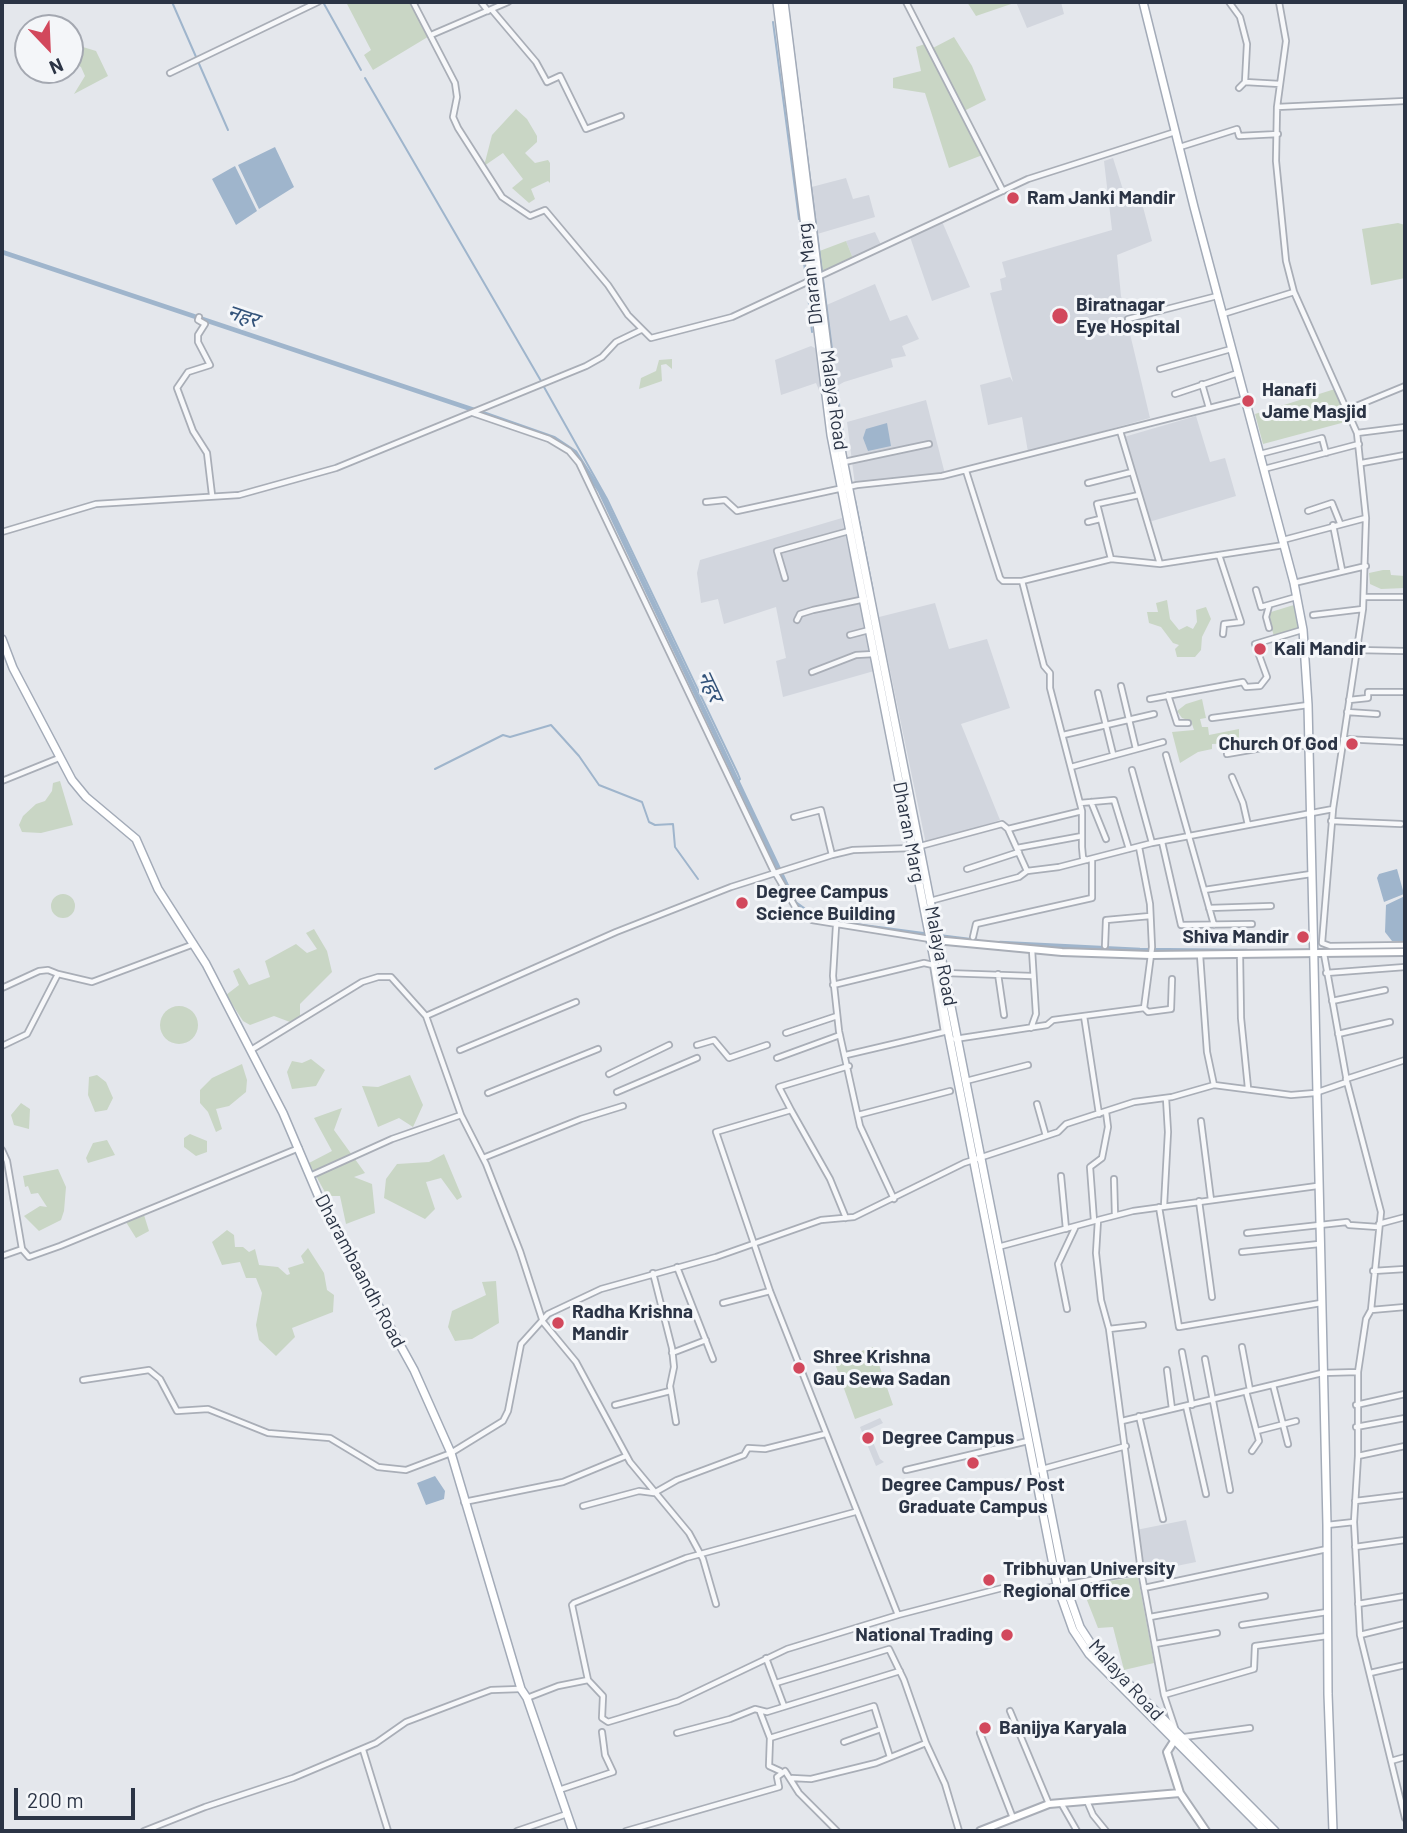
<!DOCTYPE html>
<html>
<head>
<meta charset="utf-8">
<style>
	body { margin:0 }
	#map { position:relative; width:1407px; height:1833px; overflow:hidden; background:#e4e7ec; font-family:Barlow,sans-serif }
	canvas { display:block }
	.frame { position:absolute; inset:0; border:4px solid #2b3445; pointer-events:none }
	.north { position:absolute; left:14px; top:14px; width:70px; height:70px; box-sizing:border-box; background:#f4f6f9; border:2px solid #a4a8b1; border-radius:50%; rotate:157deg; font-size:19px; font-weight:700; line-height:28px; text-align:center; color:#2b3445 }
	.north::after { content:''; display:block; margin:auto; width:24px; height:32px; background:#d2485c; clip-path:polygon(50% 0,100% 100%,50% 72%,0 100%) }
	.scale { position:absolute; left:14px; top:1788px; width:121px; height:32px; box-sizing:border-box; border:4px solid #2b3445; border-top:0; padding-left:9px; font-size:21px; line-height:24px; white-space:nowrap; color:#2b3445; -webkit-text-stroke:5px #f4f6f9; paint-order:stroke }
</style>
</head>
<body>
<div id="map">
<canvas width="1407" height="1833"></canvas>
<div class="frame"></div>
<div class="north">N</div>
<div class="scale">200 m</div>
</div>
<script>
const context = document.querySelector('canvas').getContext('2d');
context.lineJoin = 'round';
function fill(path, color) { context.fillStyle = color; context.fill(path, 'evenodd'); }
const poly = rows => new Path2D(rows.map(r => 'M' + r).join(''));
function strokePath(path, color, width, dash) { context.strokeStyle = color; context.lineWidth = width; context.lineCap = dash ? 'butt' : 'round'; context.setLineDash(dash || []); context.stroke(path); }
function write(font, color, halo, rows, align = 'center') {
  context.font = font + ' Barlow,"Noto Sans Devanagari",sans-serif'; context.lineWidth = 6; context.setLineDash([]); context.textBaseline = 'middle'; context.strokeStyle = halo; context.fillStyle = color; for (const [text, x, y, turn = 0] of rows) {
    context.save(); context.translate(x, y); context.rotate((+turn || 0) * Math.PI / 180); context.textAlign = isNaN(turn) ? turn : align; if (halo) context.strokeText(text, 0, 0); context.fillText(text, 0, 0); context.restore();
  }
}
fill(poly([
	[1016,2,1061,2,1064,14,1027,28],
	[1113,158,1125,196,1139,192,1152,241,1117,255,1121,296,1150,418,1028,452,1022,417,988,425,980,385,1010,377,1013,382,990,293,1002,290,1000,279,1006,277,1002,262,1112,230,1104,161],
	[846,178,853,199,869,195,875,217,807,237,800,190],
	[941,219,970,287,932,301,909,234],
	[875,232,882,247,854,261,846,241],
	[875,284,890,321,907,315,919,339,902,346,906,356,891,359,893,367,844,382,828,391,815,310],
	[811,346,817,349,825,393,821,395,816,383,781,395,775,360],
	[926,400,945,474,855,485,847,422],
	[1196,416,1210,462,1225,458,1236,496,1149,522,1124,437],
	[842,518,874,671,783,697,776,661,786,658,776,607,724,624,718,599,701,603,697,573,700,560],
	[935,603,949,649,987,639,1010,708,961,724,1000,820,926,844,879,617],
	[880,1418,883,1423,868,1430,880,1459,884,1462,876,1466,860,1427],
	[1186,1520,1196,1562,1142,1573,1136,1530]
]), '#d2d6de');
fill(poly([
	[346,2,413,2,431,35,373,70,364,55,371,50],
	[967,2,1017,2,976,16],
	[70,35,83,47,96,51,108,76,74,94,85,76,81,67,70,62],
	[954,37,972,66,986,100,964,111,985,154,949,168,925,93,893,88,893,78,921,71,916,47,928,43,931,49],
	[516,109,527,119,537,136,537,142,525,153,535,163,548,160,550,163,550,183,548,181,531,189,535,199,529,203,512,188,523,179,503,153,484,166,492,135],
	[1398,223,1405,225,1405,278,1371,285,1362,229],
	[846,241,854,261,812,280,809,255],
	[672,359,672,369,666,364,661,365,662,381,639,389,641,378,656,371,659,360],
	[1335,389,1349,421,1263,444,1255,414],
	[1383,570,1390,570,1391,575,1405,576,1405,588,1381,589,1370,584,1369,573],
	[1167,600,1170,619,1179,630,1187,626,1193,629,1197,622,1196,610,1206,607,1211,619,1202,637,1201,650,1195,657,1177,657,1175,649,1179,645,1173,643,1161,627,1149,623,1147,612,1158,612,1156,603],
	[1297,604,1301,629,1274,636,1268,617,1271,612],
	[1202,699,1206,718,1200,719,1202,727,1208,727,1209,735,1239,729,1239,743,1212,744,1212,749,1198,752,1180,763,1172,732,1194,730,1191,721,1182,718,1177,711,1186,704],
	[60,781,73,825,41,833,22,832,19,825,23,816,36,804,45,801,52,791,53,783],
	'51 906a12 12 0 1 1 24 0a12 12 0 1 1-24 0Z',
	[314,929,327,951,332,972,300,1004,300,1016,290,1022,274,1016,250,1025,243,1021,226,995,239,985,233,971,239,968,249,985,270,977,265,961,296,944,307,953,317,949,306,933],
	'160 1025a19 19 0 1 1 38 0a19 19 0 1 1-38 0Z',
	[311,1059,325,1070,316,1086,292,1089,287,1072,292,1061,302,1063],
	[242,1064,247,1080,246,1092,229,1106,216,1109,222,1129,216,1132,208,1112,200,1103,200,1090,212,1078],
	[97,1075,106,1082,113,1098,107,1110,95,1112,88,1095,89,1077],
	[410,1075,423,1105,413,1127,399,1118,378,1127,362,1086,378,1087],
	[21,1103,30,1109,29,1129,14,1125,11,1115],
	[342,1108,334,1130,365,1173,354,1177,372,1184,375,1213,346,1224,340,1196,327,1196,309,1163,332,1151,314,1118],
	[190,1134,207,1141,207,1152,196,1156,184,1147,184,1138],
	[107,1140,115,1155,88,1163,86,1158,93,1143],
	[444,1154,462,1197,457,1200,441,1178,426,1182,435,1209,425,1219,384,1198,386,1179,397,1164,429,1162],
	[58,1169,66,1187,64,1211,61,1220,39,1231,24,1216,40,1206,47,1207,38,1193,31,1194,28,1186,25,1187,23,1176],
	[144,1215,149,1231,136,1238,126,1222],
	[227,1230,234,1235,235,1247,243,1247,249,1252,255,1249,259,1265,278,1267,287,1275,290,1274,288,1268,304,1263,301,1256,308,1248,324,1273,327,1290,334,1295,333,1312,292,1328,295,1337,276,1356,259,1340,256,1325,262,1293,256,1278,246,1278,240,1262,222,1265,212,1242],
	[496,1281,499,1323,472,1339,455,1341,448,1327,452,1311,486,1295,482,1282],
	[873,1347,893,1405,855,1419,834,1361],
	[1138,1577,1154,1663,1124,1670,1113,1627,1098,1628,1081,1585]
]), '#c9d6c5');
fill(poly([
	[275,147,294,187,259,209,238,165],
	[235,166,257,211,236,225,212,179],
	[887,423,891,446,868,451,863,438,866,429],
	[1397,869,1404,894,1384,902,1377,878,1379,874],
	[1405,896,1405,941,1392,941,1385,932,1386,905],
	[435,1476,445,1491,444,1499,426,1505,417,1483]
]), '#9fb5cc');
strokePath(poly([
	[172,2,228,130],
	[323,2,361,70],
	[789,14,822,272],
	[773,22,799,219],
	[365,78,541,381],
	[799,224,806,278],
	[823,279,846,458],
	[807,286,812,332],
	[544,387,607,499,738,774,740,779,737,782],
	[855,500,873,591],
	[435,769,503,735,510,737,551,725,579,756,599,785,642,802,649,822,655,825,673,824,675,847,698,879],
	[1357,950,1383,949]
]), '#9fb5cc', 2);
strokePath(poly([
	[2,252,474,410],
	[480,412,554,438,575,452,600,491,795,903,816,918,842,923],
	[854,925,929,935],
	[937,936,977,941],
	[1000,943,1140,950,1247,951]
]), '#9fb5cc', 4.5);
const street = poly([
	[413,2,455,83,457,97,453,117,458,128,502,197,530,216,545,210,608,285,628,315,651,338,732,317,1028,179,1175,132],
	[481,2,488,11],
	[906,2,1003,191],
	[1229,2,1240,17,1247,44,1245,82,1239,88],
	[1279,2,1286,41,1277,107,1276,161,1286,261,1294,292,1357,433,1366,518,1363,609,1333,809],
	[492,10,536,62,547,82,560,76,586,129,621,116],
	[431,35,508,2],
	[170,73,318,2],
	[1245,82,1280,84],
	[1277,107,1405,101],
	[1180,147,1237,129,1239,136,1278,134],
	[1223,314,1294,292],
	[199,317,198,320,205,324,198,335,198,342,210,365,188,372,177,388,193,431,207,453,212,495],
	[1128,319,1217,296],
	[1160,369,1231,349],
	[1202,384,1209,408],
	[1175,394,1238,373],
	[1349,409,1405,386],
	[473,413,549,439,569,451,579,463,775,874],
	[1120,431,1160,564],
	[1357,433,1405,427],
	[1260,454,1322,438,1326,453],
	[844,462,929,444],
	[1362,463,1405,455],
	[1264,469,1359,444],
	[966,471,1000,578,1003,581,1022,581,1044,666,1050,673,1050,688,1082,811,1082,847,1083,858,1087,860],
	[1088,483,1132,472],
	[706,502,725,500,737,511,857,485,942,476,1245,399],
	[1308,511,1332,503,1340,523],
	[1088,522,1100,519],
	[1333,525,1342,570],
	[2,532,96,504,239,495,336,468,586,366,602,357,616,342,641,330],
	[1283,540,1366,518],
	[1219,555,1241,622,1224,624,1223,634],
	[1111,559,1097,504,1139,495],
	[785,578,777,551,849,531],
	[1022,581,1111,559,1160,564,1284,545],
	[1294,583,1366,566],
	[1256,590,1261,607,1296,597],
	[1364,597,1405,597],
	[1313,615,1363,609],
	[797,620,800,614,813,610,865,599],
	[1269,628,1266,617,1269,606],
	[850,635,869,630],
	[1357,650,1405,651],
	[812,672,856,655,874,654],
	[1121,686,1136,749],
	[1098,693,1113,754],
	[1168,695,1177,723,1188,723],
	[1150,699,1243,682,1246,687,1260,686,1267,677,1255,644,1302,630],
	[1349,700,1368,698,1368,692,1405,692],
	[1347,712,1377,714],
	[1212,718,1308,705],
	[1063,735,1154,714],
	[1343,739,1405,742],
	[1227,754,1273,746,1308,746],
	[1166,755,1214,925],
	[1071,767,1163,742],
	[1132,770,1152,843],
	[1232,777,1243,803,1248,825],
	[2,781,59,758],
	[1091,802,1106,839],
	[1080,803,1114,800,1129,849],
	[794,817,821,810,832,855],
	[1331,821,1401,824],
	[1008,829,1082,811],
	[1162,842,1181,925,1252,924],
	[1017,848,1082,836],
	[967,869,1019,852],
	[776,874,797,910,812,920,930,939],
	[1204,890,1311,874],
	[930,901,1019,877,1027,871],
	[1209,908,1271,906],
	[836,926,833,976,839,1031,860,1126,894,1199],
	[973,937,976,924,1092,898,1092,859],
	[1105,946,1106,920,1150,916],
	[1240,954,1241,1018,1248,1088],
	[1200,955,1207,1052,1214,1085],
	[945,973,1032,976],
	[1326,973,1405,967],
	[998,974,1004,1015],
	[833,985,924,963,933,965,944,1032,846,1055],
	[2,988,39,971,48,970,58,974],
	[1332,1001,1385,990],
	[1144,1008,1148,1012,1171,1009,1172,979],
	[426,1016,616,932,731,887,832,855,853,850,913,848,1002,824,1008,829,1027,871,1059,867,1152,843,1333,809,1322,943,1330,946,1405,945],
	[1084,1016,1099,1114],
	[1031,1028,1036,1014,1032,950],
	[786,1033,837,1016],
	[1338,1034,1390,1022],
	[955,1039,1047,1025,1053,1020,1144,1008,1152,947,1150,904,1139,847],
	[697,1045,714,1040,729,1058,767,1045],
	[2,1046,27,1034,58,974,92,982,194,944],
	[251,1050,362,982,378,977,391,977,426,1016,461,1115,486,1164,520,1251,543,1322,576,1362,630,1462,689,1533,703,1559,716,1604],
	[460,1050,576,1002],
	[777,1058,840,1035],
	[609,1074,669,1045],
	[1346,1079,1405,1060],
	[966,1081,1028,1065],
	[617,1092,697,1058],
	[488,1093,598,1049],
	[1037,1104,1046,1136],
	[791,1110,779,1087,849,1066],
	[858,1115,950,1091],
	[1201,1121,1211,1200],
	[2,1150,7,1161,22,1249],
	[483,1158,581,1119,623,1106],
	[310,1176,392,1139,461,1115],
	[1061,1176,1066,1229],
	[1114,1179,1115,1215],
	[1199,1201,1212,1297],
	[1164,1206,1168,1132,1166,1098],
	[1159,1207,1179,1327,1321,1303],
	[846,1218,830,1179,791,1110,716,1132,770,1291,898,1615],
	[1094,1221,1090,1167,1102,1158,1108,1127,1106,1112],
	[1379,1224,1405,1217],
	[1247,1233,1347,1222,1349,1225,1378,1227],
	[998,1247,1094,1221],
	[1242,1252,1319,1244],
	[2,1256,22,1249,29,1257,60,1246,299,1148],
	[677,1267,713,1359],
	[1373,1271,1405,1269],
	[653,1273,672,1348,674,1367,670,1386,676,1422],
	[723,1303,770,1291],
	[1067,1309,1058,1264,1075,1228],
	[1371,1310,1405,1307],
	[1109,1329,1143,1325],
	[1242,1347,1250,1390],
	[1182,1352,1192,1405],
	[672,1353,706,1340],
	[1205,1359,1230,1490],
	[1167,1370,1172,1409],
	[1358,1372,1358,1456,1354,1522,1360,1635,1405,1818],
	[83,1380,149,1370,160,1379,177,1411,208,1409,268,1433,330,1438,378,1467,406,1470,451,1453,503,1421,508,1411,521,1344,548,1314,601,1289,716,1257,821,1220,854,1217,964,1163,1058,1132,1066,1124,1134,1102,1172,1097,1214,1085,1291,1095,1315,1093,1347,1082],
	[1273,1385,1288,1444],
	[1246,1391,1259,1441,1252,1451],
	[615,1405,670,1391],
	[1356,1405,1405,1394],
	[1186,1406,1206,1494],
	[1139,1416,1163,1519],
	[1122,1421,1322,1373,1358,1372,1366,1319,1371,1310,1381,1212,1347,1082,1324,954],
	[1356,1427,1405,1418],
	[1257,1431,1296,1421],
	[1358,1456,1405,1446],
	[906,1470,1028,1441],
	[1035,1471,1126,1446],
	[1355,1501,1405,1495],
	[464,1502,563,1482,626,1456],
	[583,1506,639,1491,654,1493,677,1480,744,1455,748,1448,765,1449,825,1434],
	[1327,1525,1354,1522],
	[1355,1547,1405,1540],
	[1141,1571,1164,1695,1175,1728],
	[1144,1588,1327,1549],
	[1358,1604,1405,1596],
	[1150,1617,1265,1596],
	[1242,1625,1327,1612],
	[1360,1635,1405,1624],
	[1155,1644,1217,1633],
	[766,1658,784,1706],
	[1370,1673,1405,1665],
	[588,1680,572,1605,574,1603,686,1558,855,1512],
	[776,1683,889,1649,904,1680,926,1743,945,1784,959,1831],
	[1164,1695,1254,1669,1255,1646,1327,1636],
	[527,1698,558,1686,588,1680,603,1696,602,1718,608,1722,678,1701,787,1649,898,1615,1010,1586,1019,1593,1141,1571,1109,1329,1101,1300,1096,1253,1098,1220,1133,1211,1317,1186],
	[1010,1711,1049,1804],
	[760,1712,770,1738,874,1706,890,1757],
	[677,1733,730,1719,755,1709,767,1712,900,1671],
	[980,1733,1013,1818],
	[1184,1737,1250,1728],
	[770,1738,769,1766,780,1771],
	[844,1742,881,1729],
	[363,1750,388,1831],
	[1391,1761,1405,1757],
	[792,1778,811,1779,876,1763,926,1743],
	[559,1790,613,1772,605,1755,602,1732],
	[1087,1801,1093,1815,1106,1831],
	[1061,1803,1077,1831],
	[144,1831,205,1807,293,1778,376,1743,406,1722,472,1697,491,1690,520,1689],
	[517,1831,567,1814],
	[626,1831,779,1787,777,1777,785,1771,799,1793,837,1831]
]);
const secondary = poly([
	[935,940,1062,952,1151,955,1405,952],
	[1176,1738,1167,1752,1180,1793,1206,1831],
	[980,1831,1049,1804,1180,1793]
]);
const primary = poly([
	[777,2,831,435,1057,1585,1073,1630,1089,1654,1265,1831],
	[784,2,838,434,1065,1584,1080,1627,1095,1650,1275,1831],
	[1143,2,1194,207,1294,583,1303,630,1308,705,1327,1525,1328,1694,1333,1831],
	[2,639,13,668,72,780,86,797,136,839,158,889,206,964,283,1113,320,1200,414,1370,451,1453,521,1689,527,1698,573,1831]
]);
strokePath(street, '#a9aeb7', 8);
strokePath(secondary, '#a9aeb7', 10);
strokePath(primary, '#a3abb8', 10);
strokePath(street, '#f7f8fa', 4.5);
strokePath(secondary, '#fff', 6);
strokePath(primary, '#fff', 7);
for (const [x, y, r, color] of [
	[1013,198,7,"#d2485c"],
	[1060,316,9,"#d2485c"],
	[1248,401,7,"#d2485c"],
	[1260,649,7,"#d2485c"],
	[1352,744,7,"#d2485c"],
	[742,903,7,"#d2485c"],
	[1303,937,7,"#d2485c"],
	[558,1323,7,"#d2485c"],
	[799,1368,7,"#d2485c"],
	[868,1438,7,"#d2485c"],
	[973,1463,7,"#d2485c"],
	[989,1580,7,"#d2485c"],
	[1007,1635,7,"#d2485c"],
	[985,1728,7,"#d2485c"]
]) { const dot = new Path2D(); dot.arc(x, y, r, 0, 2 * Math.PI); context.fillStyle = color; context.fill(dot); strokePath(dot, '#f4f6f9', 2.5); }
write('bold 19px', '#2b3445', '#f4f6f9', [
	["Ram Janki Mandir",1027,198],
	["Biratnagar",1076,305],
	["Eye Hospital",1076,327],
	["Hanafi",1262,390],
	["Jame Masjid",1262,412],
	["Kali Mandir",1274,649],
	["Church Of God",1338,744,"right"],
	["Degree Campus",756,892],
	["Science Building",756,914],
	["Shiva Mandir",1289,937,"right"],
	["Radha Krishna",572,1312],
	["Mandir",572,1334],
	["Shree Krishna",813,1357],
	["Gau Sewa Sadan",813,1379],
	["Degree Campus",882,1438],
	["Degree Campus/ Post",973,1485,"center"],
	["Graduate Campus",973,1507,"center"],
	["Tribhuvan University",1003,1569],
	["Regional Office",1003,1591],
	["National Trading",993,1635,"right"],
	["Banijya Karyala",999,1728]
], 'left');
write('19px', '#2b3445', '#f4f6f9', [
	["Dharan Marg",810,274,-97],
	["Malaya Road",834,400,82],
	["Dharan Marg",909,832,79],
	["Malaya Road",941,956,79],
	["Dharambaandh Road",360,1271,62],
	["Malaya Road",1126,1680,48]
]);
write('italic 21px', '#33537a', '#f4f6f9', [
	["नहर",243,316,18],
	["नहर",710,686,65]
]);
</script>
</body>
</html>
